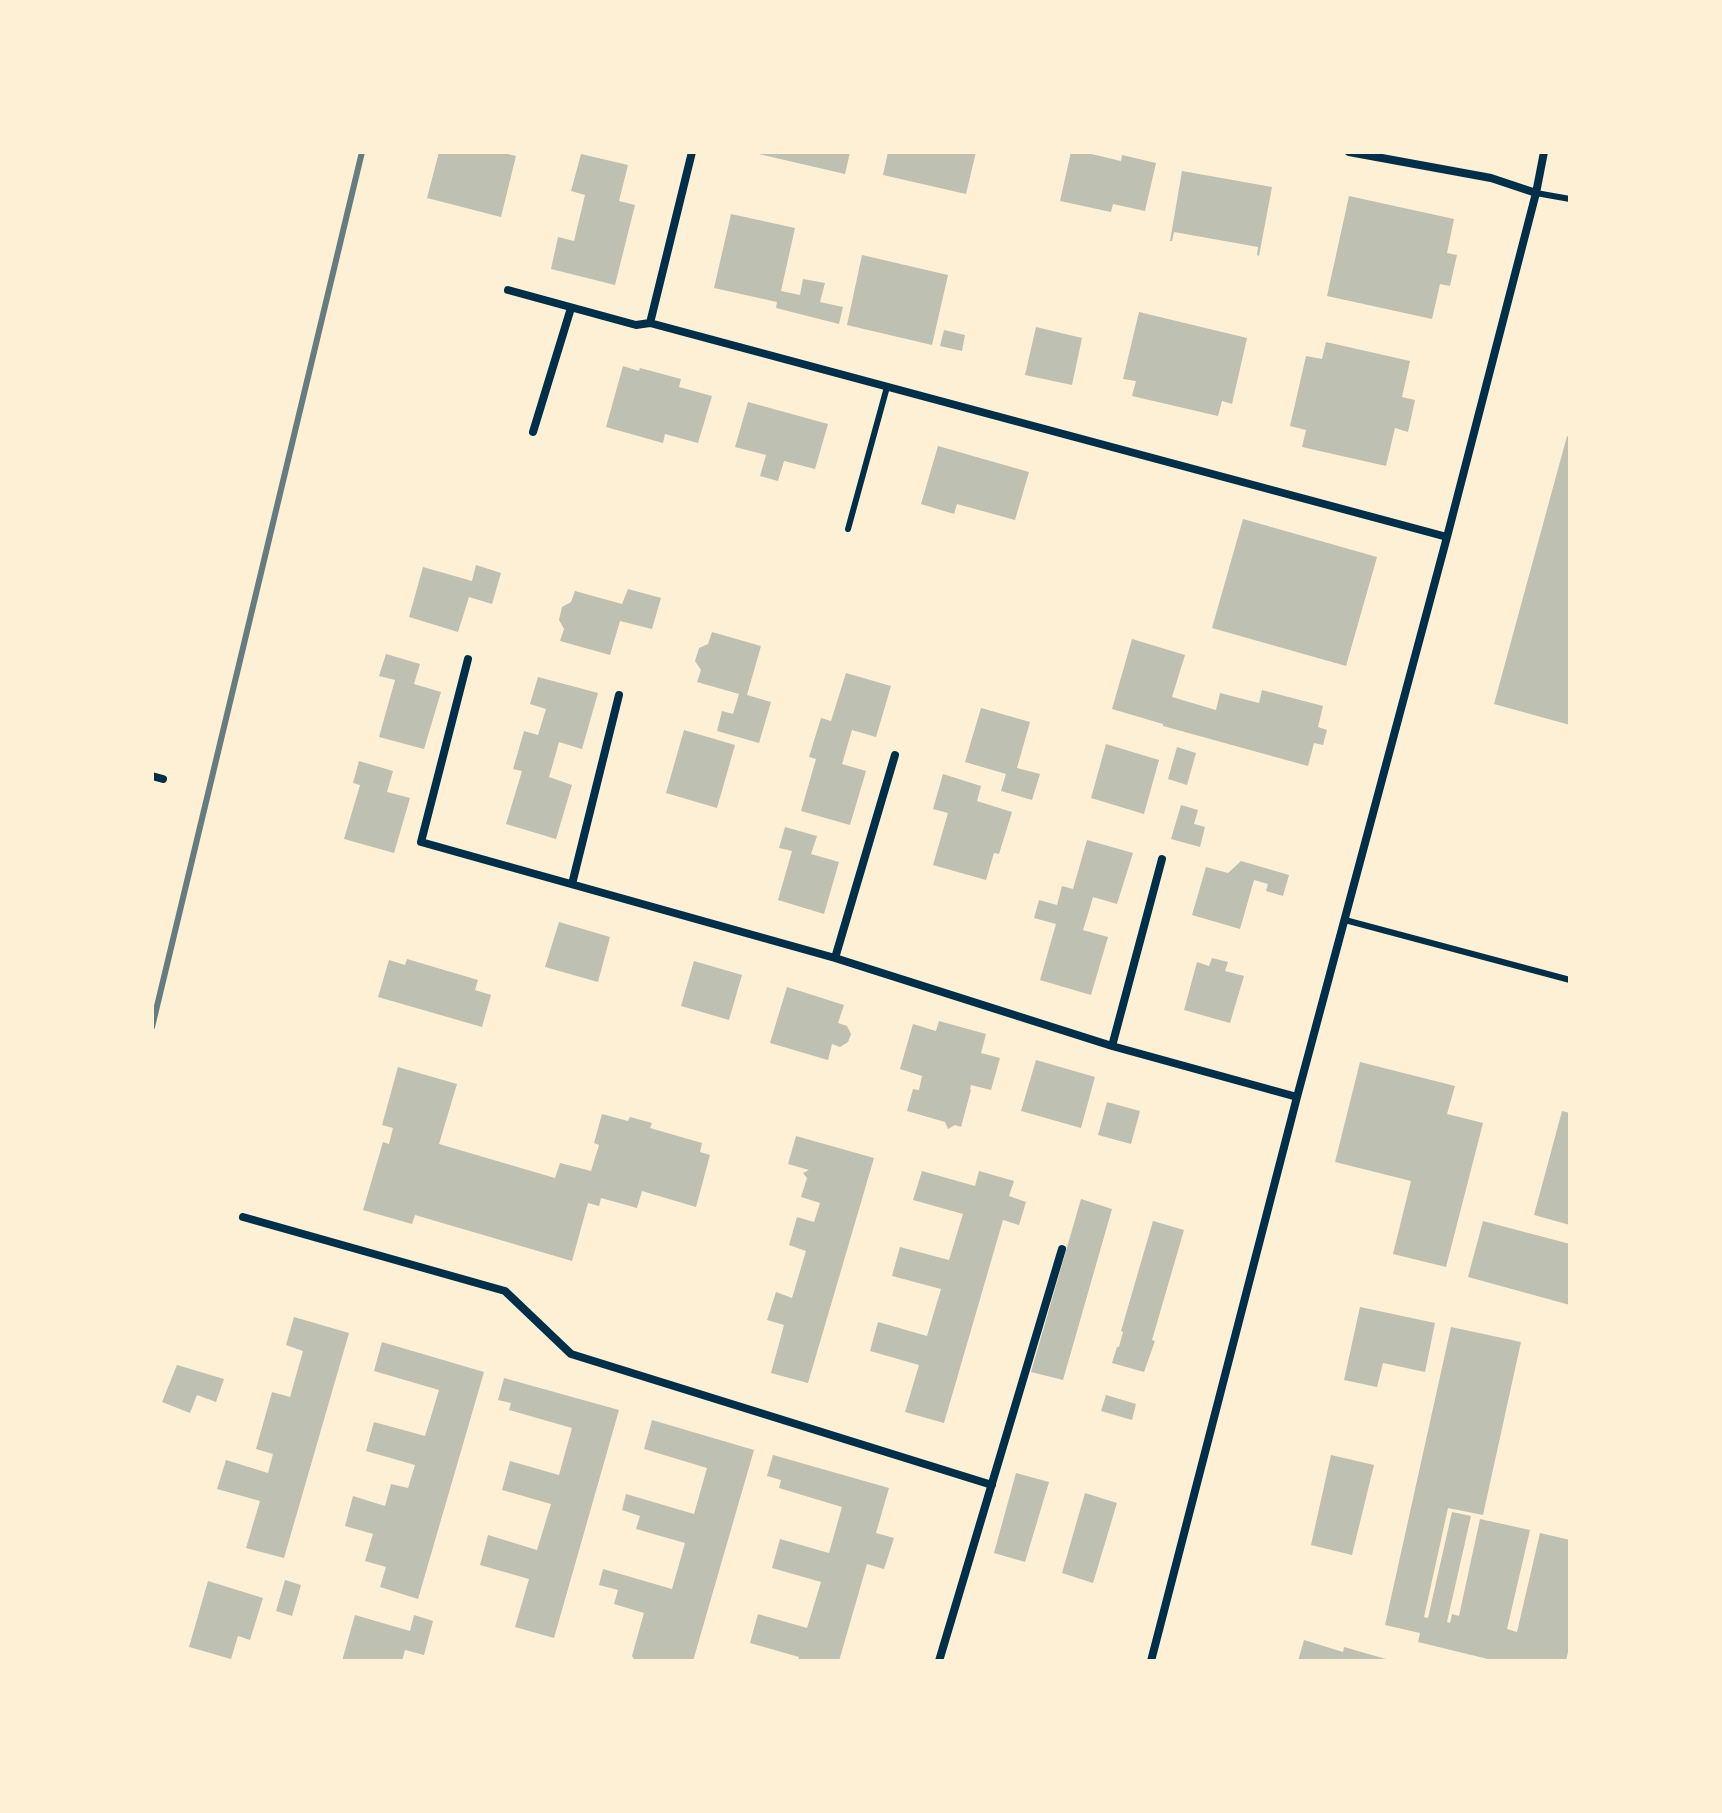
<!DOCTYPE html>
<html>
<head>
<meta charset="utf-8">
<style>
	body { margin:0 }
	#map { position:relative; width:1722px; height:1813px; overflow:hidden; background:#fdf0d5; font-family:"Source Sans 3",sans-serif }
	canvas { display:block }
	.frame { position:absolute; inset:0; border:154px solid #fdf0d5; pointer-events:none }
</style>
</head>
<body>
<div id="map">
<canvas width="1722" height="1813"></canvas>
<div class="frame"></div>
</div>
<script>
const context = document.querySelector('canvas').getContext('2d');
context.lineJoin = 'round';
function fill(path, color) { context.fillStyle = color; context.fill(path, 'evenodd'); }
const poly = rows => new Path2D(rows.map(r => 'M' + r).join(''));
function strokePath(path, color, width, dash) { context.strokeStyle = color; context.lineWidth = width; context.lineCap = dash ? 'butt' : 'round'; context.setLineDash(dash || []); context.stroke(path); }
fill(poly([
	[439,152,500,152,516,156,501,217,427,198],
	[750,152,850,152,845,174],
	[888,152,976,152,966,194,883,175],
	[1071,152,1083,152,1121,161,1122,155,1156,163,1145,211,1113,204,1111,212,1060,201],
	[581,154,628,165,619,201,635,205,615,285,551,269,558,237,574,241,585,195,571,191],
	[1182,171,1272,187,1259,256,1257,255,1258,247,1174,232,1172,241,1170,241],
	[1349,196,1454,219,1447,253,1457,255,1450,286,1440,284,1432,319,1327,296],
	[731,214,795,228,781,291,800,295,803,279,825,283,820,302,843,307,839,324,776,308,777,302,714,288],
	[862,255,948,275,932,345,847,325],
	[1139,312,1247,338,1232,404,1222,401,1218,416,1132,396,1136,381,1123,379],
	[1036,327,1082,338,1072,385,1025,375],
	[944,330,965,335,962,351,940,346],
	[1326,342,1410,361,1402,397,1415,400,1408,432,1395,428,1386,466,1302,447,1306,430,1290,426,1306,356,1322,359],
	[623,366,639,371,640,368,681,379,679,387,712,396,698,443,665,434,663,443,606,427],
	[748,402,828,424,815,469,784,461,778,481,760,476,766,455,735,447],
	[1567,436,1570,437,1570,725,1494,704],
	[938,446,1029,472,1015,520,957,504,954,514,921,504],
	[1243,519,1377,557,1346,666,1212,628],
	[476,565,501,573,492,604,469,597,458,632,409,617,423,567,472,581],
	[628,589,661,598,652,629,620,621,610,655,560,641,564,629,559,620,562,607,571,602,575,591,622,604],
	[712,632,761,646,747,695,771,702,759,743,717,731,722,711,733,714,739,694,697,682,701,670,695,661,699,648,708,644],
	[1132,639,1185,655,1172,697,1216,710,1220,693,1259,703,1262,690,1323,706,1318,727,1327,730,1323,745,1314,743,1308,766,1163,726,1163,724,1112,709],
	[386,654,420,664,414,684,441,692,424,749,379,737,395,680,379,676],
	[846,673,891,686,876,737,852,730,842,764,866,771,850,825,801,811,816,759,809,757,821,718,831,721],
	[538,677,598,693,582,749,559,742,554,760,549,777,572,785,556,839,506,824,522,771,513,769,524,731,538,735,546,709,530,704],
	[981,708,1030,722,1017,768,1040,774,1032,800,1001,791,1006,774,965,762],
	[684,730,735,745,717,808,666,793],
	[1106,744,1159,760,1144,814,1091,798],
	[1177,747,1196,753,1187,785,1168,779],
	[359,761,393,771,387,792,410,798,394,853,344,839,360,785,353,783],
	[943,774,981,786,977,801,1012,812,999,854,994,853,986,880,933,865,948,813,933,809],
	[1181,805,1198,810,1194,824,1205,827,1200,847,1171,839],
	[785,827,817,836,811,854,839,862,824,914,778,900,792,851,779,848],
	[1087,840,1133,853,1117,904,1093,897,1088,914,1083,930,1108,937,1091,995,1040,980,1056,924,1034,918,1039,900,1057,905,1062,886,1073,889],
	[1241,861,1289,875,1283,896,1266,891,1268,884,1254,880,1240,929,1192,915,1206,867,1228,873],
	[559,922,610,937,598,982,545,967],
	[1212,958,1228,962,1225,971,1244,976,1230,1023,1184,1010,1197,962,1209,966],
	[407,959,478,980,475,990,491,995,482,1027,378,997,389,960,405,965],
	[694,961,742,975,729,1020,681,1006],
	[787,987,844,1005,838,1023,847,1026,851,1034,848,1042,840,1047,832,1044,828,1060,770,1043],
	[939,1021,986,1034,981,1053,1000,1058,991,1090,971,1085,970,1090,971,1090,961,1127,955,1125,948,1129,945,1122,907,1111,913,1089,919,1090,922,1076,900,1069,913,1024,936,1031],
	[1036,1060,1095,1077,1081,1128,1021,1111],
	[1360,1062,1455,1086,1447,1114,1483,1123,1446,1267,1393,1254,1411,1181,1335,1162],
	[398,1067,457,1084,439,1144,555,1178,560,1163,591,1171,599,1145,594,1143,602,1114,628,1121,630,1117,652,1123,650,1128,702,1143,700,1152,710,1155,696,1207,642,1191,637,1208,601,1198,599,1206,588,1203,572,1261,415,1215,412,1224,363,1210,383,1142,389,1144,393,1128,382,1125],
	[1107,1102,1140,1111,1131,1144,1098,1135],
	[1562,1111,1570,1113,1570,1225,1534,1215],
	[796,1136,874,1158,808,1383,771,1373,784,1325,767,1320,776,1292,792,1298,806,1251,789,1245,797,1217,814,1222,820,1203,801,1197,807,1178,803,1173,809,1170,788,1164],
	[922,1171,975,1186,979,1171,1014,1181,1009,1196,1026,1202,1019,1225,1003,1220,944,1423,905,1412,919,1365,870,1351,878,1322,927,1336,941,1289,892,1276,900,1247,949,1260,963,1214,913,1200],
	[1081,1199,1112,1209,1063,1380,1031,1372],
	[1153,1221,1184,1230,1152,1340,1155,1341,1144,1372,1112,1363,1117,1347,1119,1347,1123,1332,1121,1331],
	[1483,1221,1570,1244,1570,1305,1468,1277],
	[1360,1307,1435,1323,1425,1372,1383,1363,1377,1387,1344,1380],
	[294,1317,349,1333,284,1558,246,1548,260,1501,217,1489,226,1460,268,1473,273,1454,256,1449,272,1392,290,1397,303,1351,286,1345],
	[1451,1327,1521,1342,1483,1515,1448,1508,1424,1617,1428,1618,1452,1512,1471,1516,1447,1622,1450,1623,1452,1614,1459,1616,1480,1519,1530,1530,1507,1629,1517,1632,1540,1533,1570,1540,1570,1643,1566,1661,1496,1661,1418,1642,1420,1633,1385,1625],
	[382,1342,484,1372,418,1599,380,1587,386,1567,365,1561,373,1534,345,1526,353,1496,385,1506,391,1484,408,1488,415,1465,366,1451,374,1422,425,1436,439,1390,374,1371],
	[177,1365,224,1379,216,1402,197,1395,190,1413,162,1402],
	[504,1378,619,1410,554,1638,515,1627,529,1579,480,1565,488,1535,537,1550,551,1504,502,1490,510,1461,559,1475,572,1428,509,1410,511,1403,498,1400],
	[1106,1395,1136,1404,1132,1420,1101,1411],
	[652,1420,754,1450,693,1661,635,1661,632,1656,644,1613,614,1604,618,1590,599,1585,603,1569,672,1589,685,1543,636,1529,640,1516,622,1510,626,1494,694,1514,707,1468,644,1449],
	[773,1455,889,1488,876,1533,894,1538,884,1569,867,1564,839,1661,798,1661,799,1657,750,1643,758,1614,807,1628,821,1582,772,1568,780,1539,829,1553,842,1507,779,1488,781,1480,767,1476],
	[1331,1455,1374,1465,1352,1555,1311,1545],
	[1016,1473,1049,1482,1025,1562,994,1553],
	[1085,1493,1117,1503,1093,1583,1062,1573],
	[285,1580,301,1585,292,1616,276,1611],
	[208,1581,263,1598,250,1640,238,1636,231,1659,189,1647],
	[355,1615,410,1631,414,1615,433,1621,424,1655,405,1650,402,1661,342,1661],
	[1304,1640,1343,1652,1344,1647,1393,1661,1298,1661]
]), '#bec0b2');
strokePath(poly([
	[1536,193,1570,199],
	[848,529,887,387],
	[1345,920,1570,980]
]), '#003049', 6);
strokePath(poly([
	[692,152,650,323,1447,537],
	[1349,152,1491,178,1536,193],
	[508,290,636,325,650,323],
	[533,432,571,308],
	[468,659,421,842,835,958,1112,1046,1297,1097],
	[152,776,163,779],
	[572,884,619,695],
	[835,958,895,755],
	[1112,1046,1162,859],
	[243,1217,505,1291,571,1354,992,1485],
	[939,1661,1062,1249],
	[1151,1661,1297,1097,1447,537,1536,193,1544,152]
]), '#003049', 8);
strokePath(poly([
	[152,1027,362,152]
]), '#657d81', 6);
</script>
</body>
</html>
